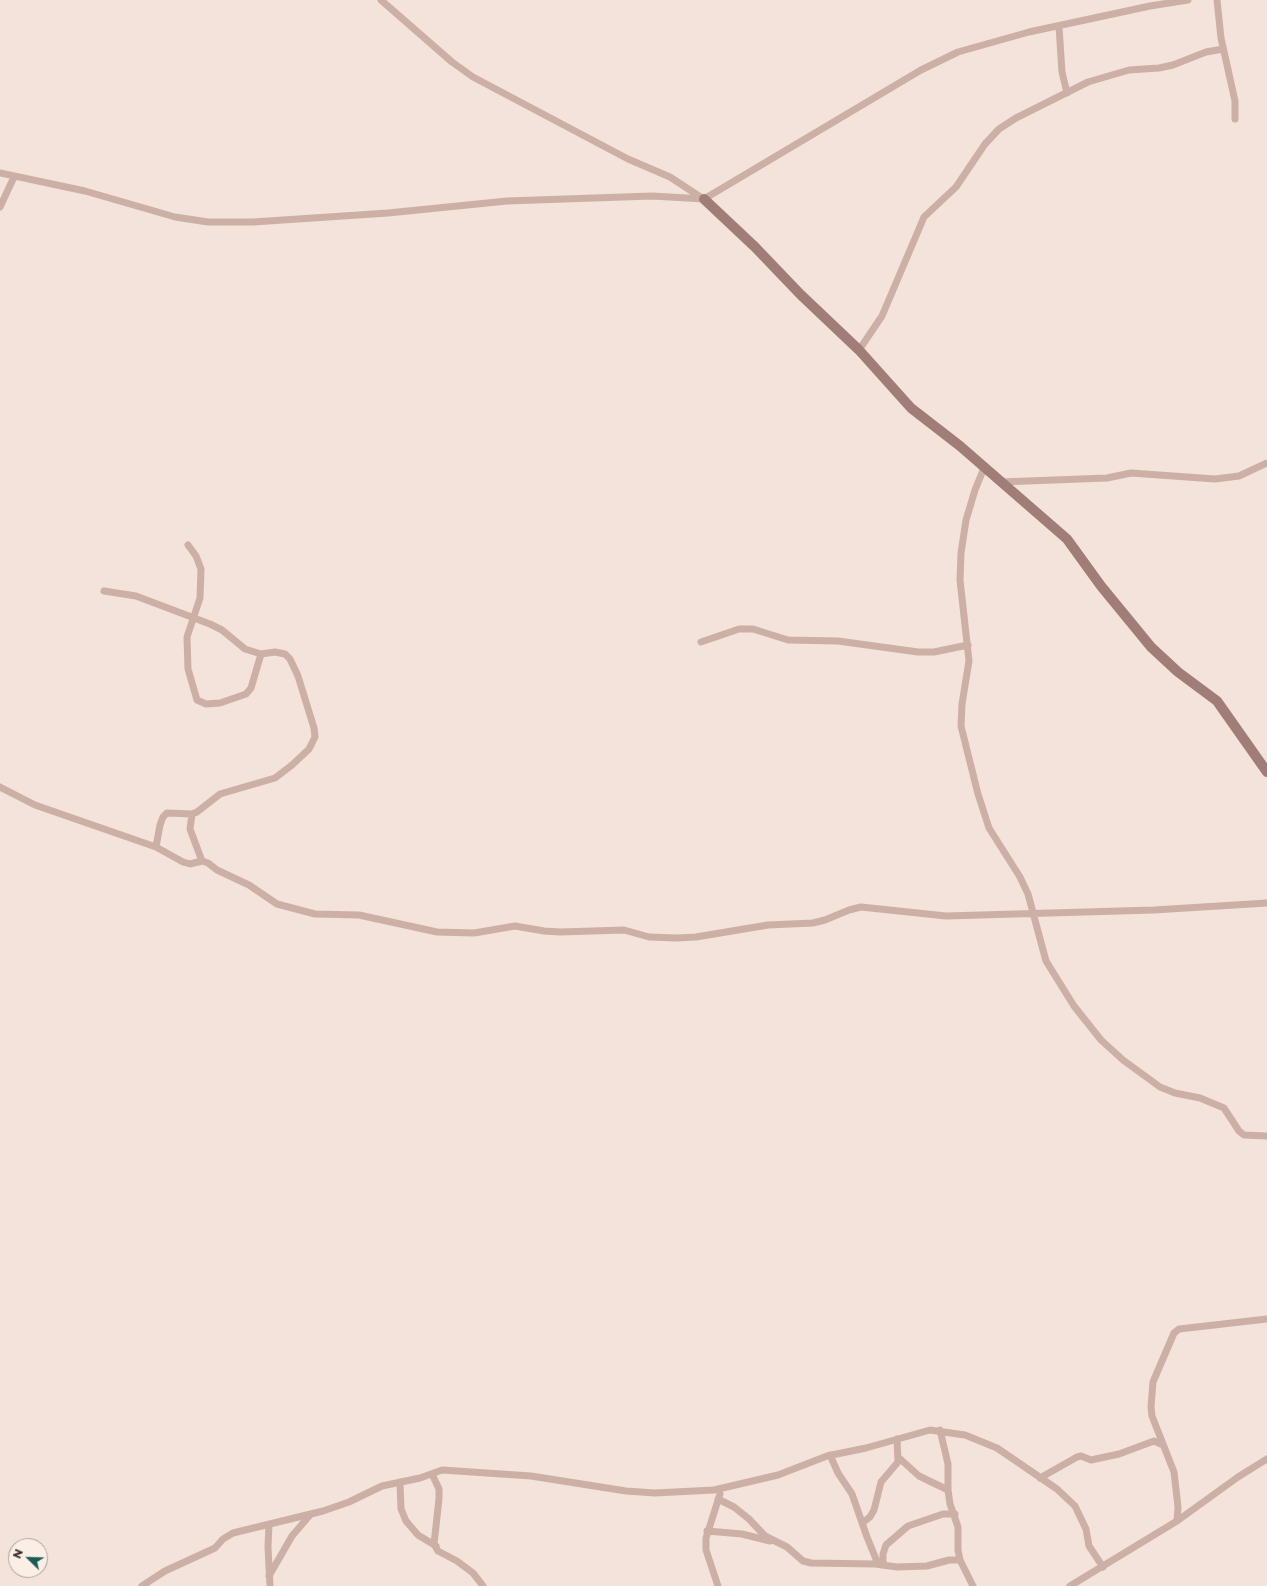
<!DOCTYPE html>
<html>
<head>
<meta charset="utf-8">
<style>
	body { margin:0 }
	#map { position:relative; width:1267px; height:1586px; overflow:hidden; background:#f3e3db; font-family:Montserrat,sans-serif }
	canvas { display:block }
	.north { position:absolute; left:8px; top:1538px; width:40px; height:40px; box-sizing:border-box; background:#faeee7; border:1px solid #ac9f9a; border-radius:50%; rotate:293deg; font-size:11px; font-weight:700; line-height:16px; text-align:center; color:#382927 }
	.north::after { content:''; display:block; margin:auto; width:14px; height:18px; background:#1a5b53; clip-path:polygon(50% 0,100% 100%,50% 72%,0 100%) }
</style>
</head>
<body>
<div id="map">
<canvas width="1267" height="1586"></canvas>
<div class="north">N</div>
</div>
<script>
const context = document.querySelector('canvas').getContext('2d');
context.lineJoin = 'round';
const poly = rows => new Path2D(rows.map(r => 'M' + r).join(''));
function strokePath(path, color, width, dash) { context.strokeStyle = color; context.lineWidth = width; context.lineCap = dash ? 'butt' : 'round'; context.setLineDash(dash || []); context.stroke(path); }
strokePath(poly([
	[381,0,452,62,473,77,628,159,670,177,702,198],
	[1217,0,1221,38,1235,101,1235,119],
	[1059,27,1062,72,1067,93],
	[0,173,85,191,175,217,208,222,253,222,388,213,507,201,652,196,704,199,921,70,958,52,1029,32,1150,6,1188,0],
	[0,207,14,177],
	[859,350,882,316,924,217,956,187,985,144,999,129,1016,118,1088,82,1129,70,1159,68,1173,65,1206,52,1223,49],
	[984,468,975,490,966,520,961,553,960,580,969,661,962,704,961,726,978,794,989,828,1020,877,1028,894,1046,961,1074,1006,1101,1040,1123,1060,1160,1087,1175,1093,1200,1098,1224,1108,1239,1131,1244,1135,1267,1136],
	[1001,482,1107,478,1131,473,1215,479,1239,476,1267,463],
	[188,545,196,556,201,569,200,598,187,637,188,669,197,700,206,704,220,703,246,694,251,688,261,654],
	[104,591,136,596,210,624,222,630,245,649,261,654,275,652,285,654,290,659,298,676,314,728,315,737,309,749,292,765,275,778,220,794,197,812,192,814,167,813,163,817,160,825,156,847],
	[701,642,739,629,753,629,788,640,838,641,918,652,934,652,968,645],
	[0,787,35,805,156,847,183,862,190,864,202,861,208,863,217,870,249,885,277,904,315,914,359,915,437,932,474,933,515,926,544,931,560,932,624,930,649,937,677,938,696,937,768,925,813,923,825,920,849,910,861,907,946,916,1154,910,1267,903],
	[192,814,190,829,202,861],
	[940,1430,948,1464,948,1490,950,1504,958,1527,958,1550,960,1560,973,1586],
	[830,1455,838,1473,852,1494,867,1537,878,1564],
	[898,1457,919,1476,948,1490],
	[432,1474,439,1489,439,1499,434,1544,438,1551,457,1561,473,1573,483,1586],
	[1040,1478,1077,1457,1081,1456,1091,1460,1119,1454,1154,1441,1163,1445],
	[400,1482,401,1509,406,1521,418,1535,436,1546],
	[718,1499,734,1507,749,1519,765,1536,787,1547,803,1561,811,1563,875,1564,897,1567,927,1566,949,1560,960,1560],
	[1177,1521,1178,1507,1174,1472,1152,1416,1151,1407,1153,1382,1174,1333,1179,1329,1267,1319],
	[862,1523,870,1517,874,1510,881,1482,898,1462,897,1439],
	[269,1524,268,1547,270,1586],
	[707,1531,742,1534,770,1541],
	[883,1565,883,1554,886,1545,908,1526,943,1514,955,1514],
	[269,1576,292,1536,310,1515],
	[142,1586,165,1571,215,1548,223,1539,233,1533,323,1511,349,1502,382,1486,420,1478,442,1470,531,1476,626,1491,655,1493,714,1490,778,1475,827,1456,866,1448,930,1430,965,1435,997,1448,1057,1489,1075,1506,1086,1529,1089,1546,1103,1567],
	[718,1586,706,1550,706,1538,720,1494],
	[1070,1586,1177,1521,1238,1477,1267,1459]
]), '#ccb0a6', 7);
strokePath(poly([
	[704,199,755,247,800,294,859,350,911,408,960,446,1067,539,1101,586,1151,647,1178,672,1217,701,1267,772]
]), '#a07e77', 10);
</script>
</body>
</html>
